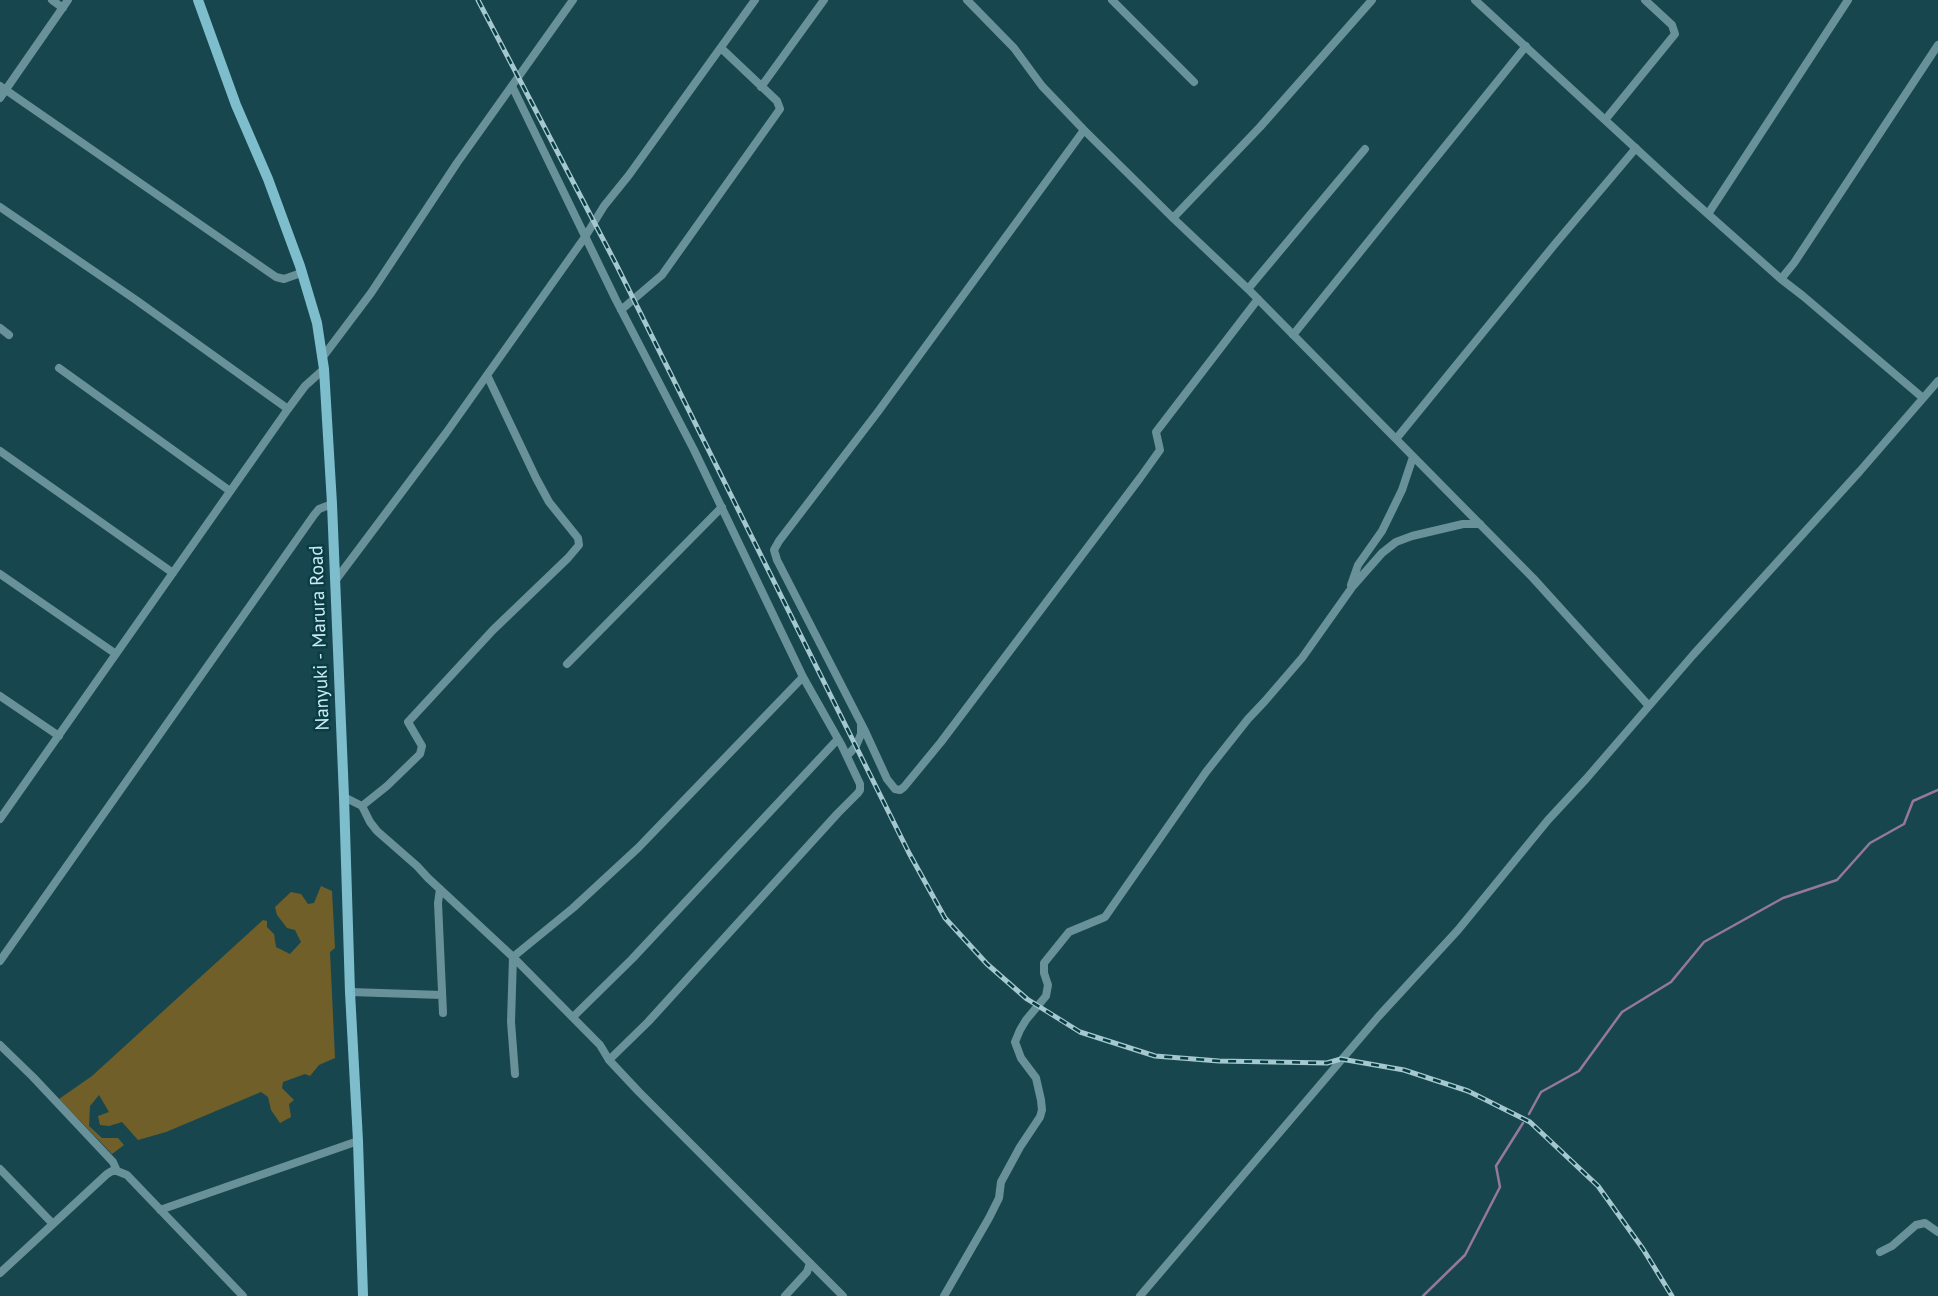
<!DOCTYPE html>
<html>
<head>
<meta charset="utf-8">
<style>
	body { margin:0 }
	canvas { display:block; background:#17464f }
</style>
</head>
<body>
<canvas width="1938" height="1296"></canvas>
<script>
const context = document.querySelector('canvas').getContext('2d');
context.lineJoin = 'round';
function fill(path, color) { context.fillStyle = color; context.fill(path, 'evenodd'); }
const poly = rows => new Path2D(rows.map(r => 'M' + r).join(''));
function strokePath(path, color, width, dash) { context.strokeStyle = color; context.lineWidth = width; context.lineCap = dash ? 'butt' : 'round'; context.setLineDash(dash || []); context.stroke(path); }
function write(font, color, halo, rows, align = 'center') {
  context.font = font + ' "PT Sans",sans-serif'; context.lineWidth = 5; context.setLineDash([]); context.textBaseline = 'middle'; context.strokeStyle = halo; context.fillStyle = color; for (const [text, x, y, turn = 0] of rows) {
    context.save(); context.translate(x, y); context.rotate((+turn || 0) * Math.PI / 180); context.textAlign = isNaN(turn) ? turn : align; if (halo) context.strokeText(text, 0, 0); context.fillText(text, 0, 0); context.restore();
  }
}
fill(poly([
	[321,886,332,891,335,948,330,952,335,1058,319,1065,310,1076,305,1074,283,1082,282,1088,294,1100,289,1104,291,1117,280,1123,271,1110,268,1097,261,1092,166,1132,138,1140,122,1122,109,1126,100,1125,98,1116,109,1112,99,1095,90,1106,89,1126,102,1138,118,1138,124,1145,112,1154,59,1099,92,1076,263,920,267,921,267,927,274,934,276,947,290,954,301,942,295,930,287,928,277,915,275,907,291,892,301,894,308,904,314,903]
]), '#705f28');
strokePath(poly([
	[1529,1114,1541,1092,1579,1071,1622,1012,1671,982,1704,942,1783,898,1837,880,1870,843,1904,824,1913,801,1938,790],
	[1423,1296,1465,1255,1500,1187,1496,1166,1523,1123]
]), '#95789b', 2.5);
strokePath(poly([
	[52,0,63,8],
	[967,0,1014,48,1042,86,1084,130,1173,218,1248,289,1533,578,1649,706],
	[1112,0,1194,82],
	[1475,0,1682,191,1781,279,1803,296,1923,398],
	[0,86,276,277,284,279,301,273],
	[512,86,616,300,694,450,803,677,842,746,860,784,860,790,858,793,838,813,648,1022,609,1060],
	[761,87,824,0],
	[0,98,68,0],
	[1605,120,1675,34,1672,25,1645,0],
	[1084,130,877,413,779,541,774,550,777,560,864,729,887,779,895,789,900,790,904,787,941,742,1140,478,1160,450,1156,432,1258,299],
	[0,207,136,300,288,409],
	[1708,214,1848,0],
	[1173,218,1260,127,1372,0],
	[1781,279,1794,263,1938,45],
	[1248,289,1365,149],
	[621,310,662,275,780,109,777,101,721,48],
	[0,328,9,335],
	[1293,335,1526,46],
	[322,358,371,293,457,163,573,0],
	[59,368,230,491],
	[1396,439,1555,244,1636,148],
	[0,451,173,573],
	[0,574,116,654],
	[335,581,446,433,585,237,604,206,629,175,755,0],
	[1351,585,1358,565,1382,531,1402,490,1413,457],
	[567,664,722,507],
	[0,696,59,736],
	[847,756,856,746,861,734,861,725],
	[344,797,362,806,370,822,377,831,417,866,428,878,513,957,600,1045,609,1060,639,1092,843,1296],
	[362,806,387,786,420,754,422,746,408,722,493,630,568,558,579,545,578,538,549,502,536,478,487,375],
	[0,819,288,409,305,386,324,369],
	[440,889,438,903,443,1013],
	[0,961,314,515,319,509,332,504],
	[350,992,442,995],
	[573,1017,632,959,838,739],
	[0,1045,33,1077,113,1162,117,1171],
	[515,1074,511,1022,513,957,573,908,638,848,803,677],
	[0,1169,53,1224],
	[160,1210,358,1141],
	[1880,1252,1892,1246,1916,1225,1925,1223,1938,1232],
	[0,1273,107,1174,112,1171,117,1171,127,1175,243,1296],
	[785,1296,807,1272,810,1263],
	[944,1296,989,1218,999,1198,1001,1182,1020,1147,1040,1117,1042,1110,1041,1100,1036,1078,1021,1058,1015,1042,1020,1030,1026,1020,1046,996,1048,985,1044,973,1044,963,1069,932,1105,917,1206,772,1248,719,1265,701,1302,658,1353,586,1382,553,1396,542,1412,536,1463,524,1480,524],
	[1140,1296,1378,1017,1458,930,1548,820,1586,779,1693,655,1860,471,1938,381]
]), '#699199', 8);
strokePath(poly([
	[198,0,236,105,268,179,300,266,317,323,324,369,332,504,344,797,350,992,358,1141,363,1296]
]), '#7ebecc', 10);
const rail = poly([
	[478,0,616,264,909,853,945,918,987,964,1027,999,1080,1032,1155,1056,1219,1061,1327,1063,1341,1059,1404,1070,1468,1091,1530,1122,1598,1186,1643,1249,1672,1296]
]);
strokePath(rail, '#a5c8cf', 5);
strokePath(rail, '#093c44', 2.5, [8]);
write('19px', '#ccebf1', '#093c44', [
	["Nanyuki - Marura Road",320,638,-92]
]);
</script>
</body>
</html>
